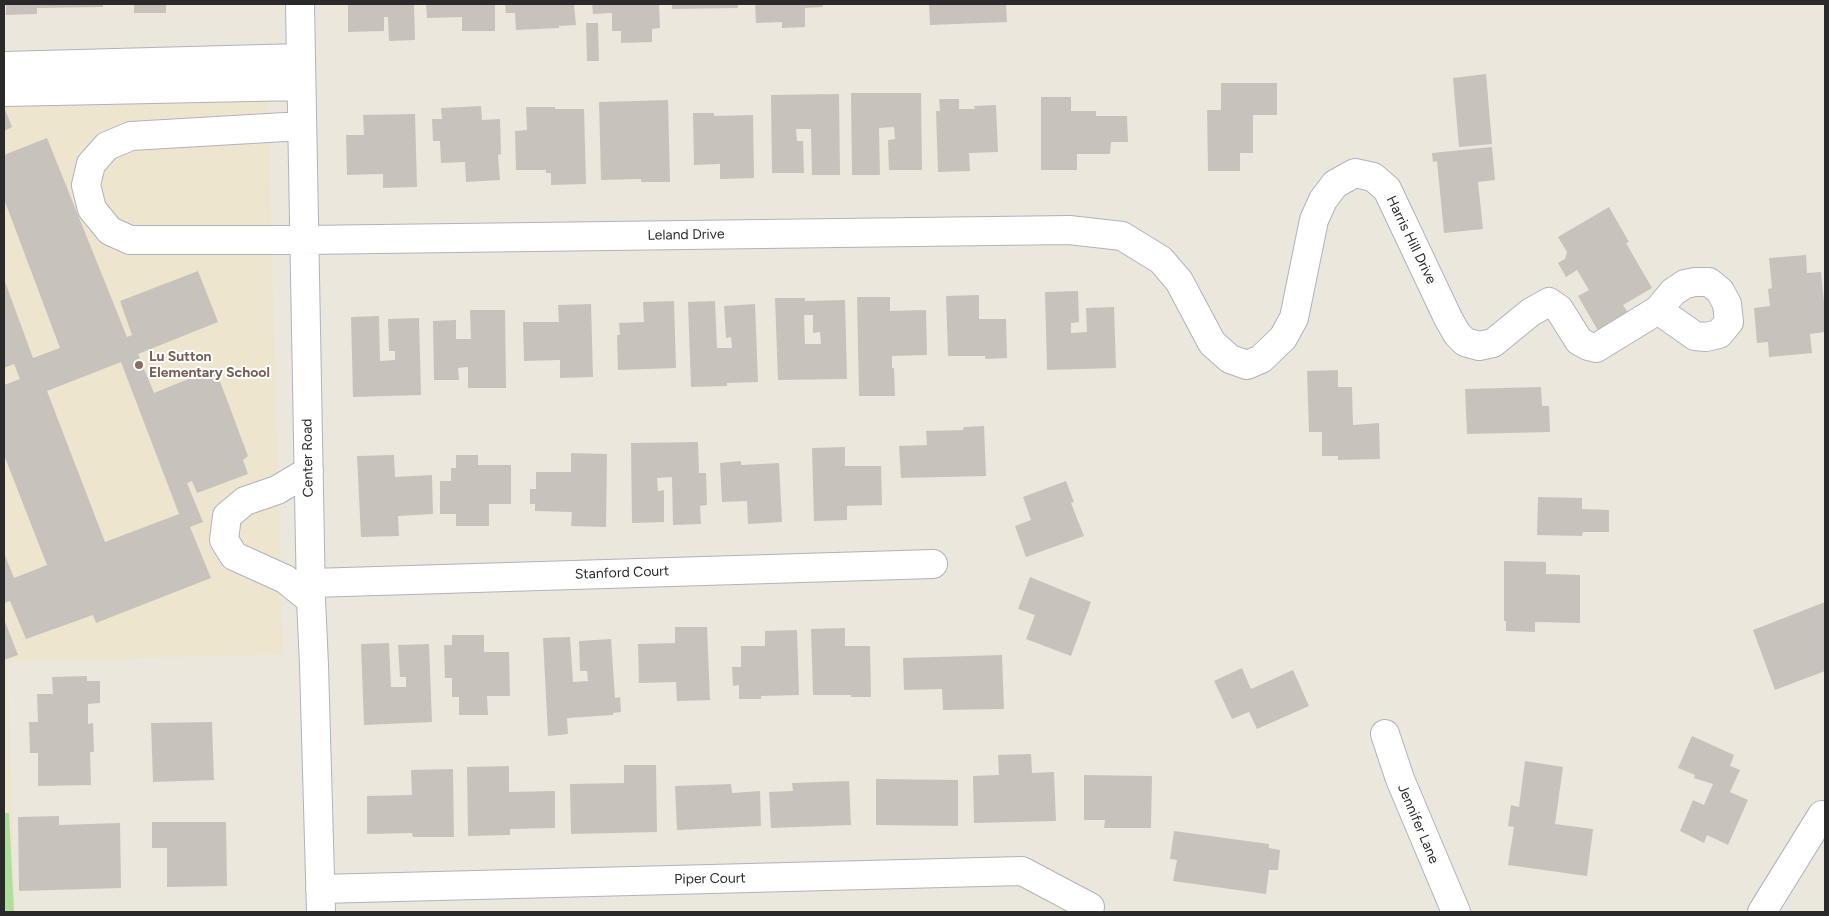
<!DOCTYPE html>
<html>
<head>
<meta charset="utf-8">
<style>
	body { margin:0 }
	#map { position:relative; width:1829px; height:916px; overflow:hidden; background:#ece7dd; font-family:Figtree,sans-serif }
	canvas { display:block }
	.frame { position:absolute; inset:0; border:5px solid #2a2a2a; pointer-events:none }
</style>
</head>
<body>
<div id="map">
<canvas width="1829" height="916"></canvas>
<div class="frame"></div>
</div>
<script>
const context = document.querySelector('canvas').getContext('2d');
context.lineJoin = 'round';
function fill(path, color) { context.fillStyle = color; context.fill(path, 'evenodd'); }
const poly = rows => new Path2D(rows.map(r => 'M' + r).join(''));
function strokePath(path, color, width, dash) { context.strokeStyle = color; context.lineWidth = width; context.lineCap = dash ? 'butt' : 'round'; context.setLineDash(dash || []); context.stroke(path); }
function write(font, color, halo, rows, align = 'center') {
  context.font = font + ' Figtree,sans-serif'; context.lineWidth = 4; context.setLineDash([]); context.textBaseline = 'middle'; context.strokeStyle = halo; context.fillStyle = color; for (const [text, x, y, turn = 0] of rows) {
    context.save(); context.translate(x, y); context.rotate((+turn || 0) * Math.PI / 180); context.textAlign = isNaN(turn) ? turn : align; if (halo) context.strokeText(text, 0, 0); context.fillText(text, 0, 0); context.restore();
  }
}
fill(poly([
	[267,74,283,654,8,662,15,912,4,912,4,76]
]), '#ede5cd');
fill(poly([
	[4,813,9,813,14,912,4,912]
]), '#ade19b');
fill(poly([
	[6,4,103,4,103,7,37,8,37,14,6,15],
	[134,4,166,4,166,13,134,13],
	[348,4,414,4,415,40,389,41,388,17,384,17,384,31,348,32],
	[426,4,495,4,495,31,462,31,462,17,427,18],
	[505,4,574,4,576,25,559,26,559,28,516,30,515,13,506,13],
	[592,4,659,4,660,28,652,29,652,42,621,43,621,31,612,31,612,13,593,14],
	[672,4,738,4,738,8,672,9],
	[755,4,823,4,823,7,805,8,805,27,782,28,782,22,756,23],
	[929,4,1006,4,1007,22,930,25],
	[586,23,598,23,599,61,587,61],
	[1486,74,1492,144,1459,147,1453,78],
	[1221,83,1277,83,1277,115,1253,115,1253,153,1240,153,1240,171,1208,171,1207,110,1221,110],
	[851,93,921,93,922,170,889,170,888,140,895,139,894,127,879,128,880,175,852,175],
	[839,94,840,175,812,175,811,129,796,129,797,141,803,141,804,173,772,173,771,95],
	[1041,97,1071,97,1071,111,1096,111,1096,116,1127,116,1128,142,1111,142,1110,154,1077,154,1077,170,1041,170],
	[939,99,959,99,959,109,975,109,974,106,996,105,998,152,969,153,970,171,938,172,936,111,940,111],
	[668,100,670,182,641,182,641,179,601,180,599,102],
	[481,106,482,120,500,119,501,154,498,155,500,180,466,182,465,162,441,163,440,141,433,141,432,119,442,119,441,108],
	[4,107,12,127,4,131],
	[526,107,555,107,555,109,584,109,586,184,551,185,551,173,546,173,546,170,516,170,515,131,527,130],
	[693,113,714,113,714,116,753,115,754,178,720,179,720,164,694,165],
	[415,114,417,187,383,188,383,174,347,175,346,135,364,135,363,115],
	[47,138,127,337,132,335,120,301,198,271,218,322,138,354,154,393,215,368,248,456,243,460,248,474,197,493,192,481,187,483,203,522,190,527,211,578,96,623,93,615,26,639,10,601,4,603,4,553,14,578,47,565,4,455,4,385,20,379,14,364,4,368,4,279,33,358,60,348,4,199,4,155],
	[121,362,179,514,105,542,47,391],
	[1492,147,1495,180,1478,182,1483,229,1444,233,1437,161,1433,162,1432,153],
	[1609,207,1629,242,1626,243,1652,288,1623,305,1630,316,1600,334,1578,296,1589,290,1577,270,1566,277,1558,263,1565,259,1567,252,1558,237],
	[1806,255,1807,273,1821,272,1825,312,1825,332,1810,334,1812,353,1769,357,1768,342,1757,343,1754,308,1770,306,1768,289,1772,288,1769,258],
	[1078,291,1079,322,1071,323,1071,333,1087,332,1086,308,1114,307,1116,368,1047,370,1045,292],
	[979,295,979,319,1006,319,1007,358,985,359,985,356,948,356,946,296],
	[857,297,890,297,890,311,926,310,927,355,892,356,892,368,894,368,895,396,859,396],
	[775,298,805,298,805,301,845,300,847,379,778,380],
	[804,315,813,315,813,333,820,332,821,344,805,344],
	[674,301,676,368,618,370,617,335,620,335,619,323,644,322,643,302],
	[715,301,717,348,732,348,731,337,726,338,724,306,755,304,758,382,727,383,727,386,691,387,688,302],
	[591,304,593,377,560,378,560,360,524,361,523,322,559,322,558,305],
	[470,310,505,310,506,388,468,388,468,367,458,368,459,380,434,380,433,321,456,320,456,339,471,339],
	[379,316,380,361,395,360,395,351,389,351,388,319,419,318,421,395,353,397,351,317],
	[1338,370,1338,387,1352,387,1353,425,1379,423,1380,459,1338,460,1338,456,1322,456,1322,432,1309,432,1307,371],
	[1541,387,1542,406,1549,406,1550,432,1467,434,1465,389],
	[984,426,986,476,901,478,899,446,927,445,926,431,963,430,964,427],
	[698,442,699,473,706,473,707,505,700,506,701,524,673,525,672,477,657,478,658,491,664,490,664,522,632,523,631,443],
	[845,447,845,466,881,466,882,505,847,506,847,520,814,521,812,448],
	[571,453,607,454,606,527,571,526,572,512,535,511,535,504,530,504,530,489,536,489,536,472,571,472],
	[394,455,395,477,432,475,433,514,398,516,399,536,361,537,357,456],
	[456,455,478,455,478,465,511,465,511,504,489,504,489,526,456,526,456,514,440,514,440,481,451,481,451,468,456,468],
	[741,461,741,465,779,463,782,522,748,524,747,501,722,502,720,463],
	[1066,481,1074,502,1071,503,1084,536,1026,557,1015,526,1031,520,1023,497],
	[1538,497,1582,498,1582,509,1609,510,1609,532,1583,532,1582,536,1537,535],
	[1504,561,1546,562,1546,574,1580,575,1580,623,1535,622,1535,632,1506,631,1506,621,1504,621],
	[1030,577,1091,602,1071,656,1026,639,1035,615,1018,609],
	[1825,602,1825,671,1775,690,1753,630],
	[4,619,18,655,4,660],
	[675,627,707,627,710,700,677,701,676,682,639,683,638,644,675,643],
	[845,628,845,646,870,646,871,697,851,697,851,695,813,695,811,629],
	[797,630,799,695,761,696,761,699,739,699,739,685,733,686,732,667,741,667,741,646,765,646,765,631],
	[452,635,484,635,484,652,509,652,510,696,487,696,488,715,459,715,459,697,452,697,452,678,445,678,444,645,452,645],
	[570,637,573,682,588,681,587,671,580,671,579,641,611,639,615,698,620,697,621,712,613,713,613,715,567,718,568,734,548,736,543,638],
	[389,643,391,687,406,687,406,677,400,677,398,645,429,644,432,722,364,725,361,644],
	[1002,655,1004,709,943,710,942,689,904,690,903,658],
	[1242,668,1251,689,1293,670,1309,706,1257,729,1249,712,1232,719,1214,681],
	[87,676,87,681,100,681,100,703,88,704,88,724,93,723,94,752,90,752,91,785,38,786,38,753,30,753,29,722,38,722,37,694,53,694,52,677],
	[212,722,214,780,153,782,151,723],
	[1692,736,1734,755,1730,766,1740,770,1730,792,1748,800,1728,845,1707,835,1704,843,1680,831,1693,800,1704,805,1713,784,1694,778,1695,775,1678,768],
	[1031,754,1032,773,1054,772,1056,821,974,823,973,776,999,775,998,755],
	[1525,761,1563,767,1555,824,1593,829,1587,876,1508,865,1514,827,1508,826,1511,805,1519,807],
	[624,765,656,765,657,832,571,834,570,784,624,783],
	[509,766,509,792,555,791,555,828,510,829,510,835,468,836,467,767],
	[453,769,454,837,413,837,412,833,367,834,367,796,412,795,411,770],
	[1084,775,1152,776,1151,828,1104,828,1105,820,1084,820],
	[876,779,958,780,958,826,876,825],
	[849,781,851,825,771,828,769,792,793,791,792,783],
	[731,784,732,793,760,791,761,826,677,830,675,786],
	[59,816,59,825,120,823,121,888,19,891,18,817],
	[152,822,226,822,227,886,167,887,167,848,152,848],
	[1174,831,1269,844,1269,848,1280,850,1278,870,1269,870,1266,894,1173,881,1177,860,1170,859]
]), '#c7c3bc');
const minor = poly([
	[300,4,311,600,314,665,321,912],
	[4,66,301,58],
	[4,92,301,86],
	[302,126,131,136,107,146,91,164,86,185,92,209,110,231,130,240,303,240,1069,230,1122,236,1161,260,1179,281,1212,343,1230,359,1247,365,1261,359,1283,338,1294,318,1314,220,1323,200,1335,184,1355,173,1373,177,1387,189,1448,318,1457,334,1465,342,1479,346,1493,343,1531,312,1549,302,1559,309,1579,341,1588,346,1596,348,1658,310,1695,336,1706,337,1719,334,1729,322,1727,304,1720,291,1709,282,1695,282,1685,284,1673,292,1658,310],
	[309,471,277,490,245,501,227,516,224,540,234,556,285,579,311,600],
	[312,583,933,564],
	[1385,734,1400,779,1456,912],
	[320,889,1022,871,1090,907],
	[1762,912,1822,815]
]);
strokePath(minor, '#b0b2be', 30);
strokePath(minor, '#fff', 28);
for (const [x, y, r, color] of [
	[139,365,5,"#8d6e63"]
]) { const dot = new Path2D(); dot.arc(x, y, r, 0, 2 * Math.PI); context.fillStyle = color; context.fill(dot); strokePath(dot, '#fff', 2); }
write('14px', '#2a2a2a', '#fff', [
	["Leland Drive",686,235,-1],
	["Harris Hill Drive",1411,240,64],
	["Center Road",308,458,-91],
	["Stanford Court",622,573,-2],
	["Jennifer Lane",1418,824,67],
	["Piper Court",710,879,-1]
]);
write('bold 14px', '#785e54', '#fff', [
	["Lu Sutton",149,357],
	["Elementary School",149,373]
], 'left');
</script>
</body>
</html>
